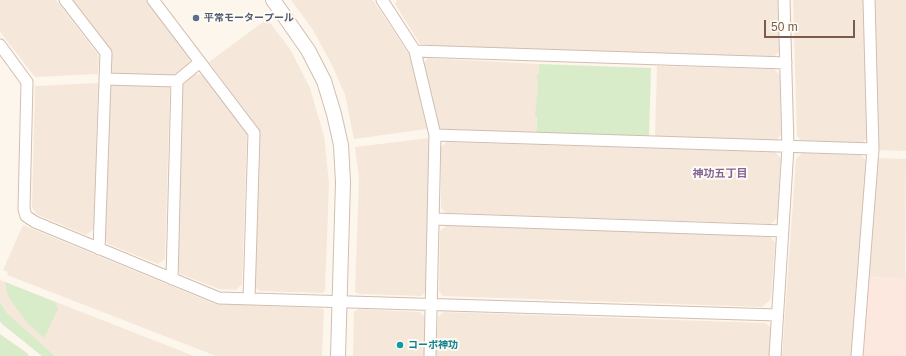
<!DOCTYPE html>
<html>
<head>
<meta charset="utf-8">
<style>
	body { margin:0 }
	#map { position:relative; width:906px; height:356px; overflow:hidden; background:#fdf6ec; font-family:Helvetica,sans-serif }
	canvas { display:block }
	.scale { position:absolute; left:764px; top:20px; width:91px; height:18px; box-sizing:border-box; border:2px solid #7a5c4d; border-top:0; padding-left:5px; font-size:12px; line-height:14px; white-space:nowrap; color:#7a5c4d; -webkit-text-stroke:3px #fffaf3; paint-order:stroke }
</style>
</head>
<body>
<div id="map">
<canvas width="906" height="356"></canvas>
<div class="scale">50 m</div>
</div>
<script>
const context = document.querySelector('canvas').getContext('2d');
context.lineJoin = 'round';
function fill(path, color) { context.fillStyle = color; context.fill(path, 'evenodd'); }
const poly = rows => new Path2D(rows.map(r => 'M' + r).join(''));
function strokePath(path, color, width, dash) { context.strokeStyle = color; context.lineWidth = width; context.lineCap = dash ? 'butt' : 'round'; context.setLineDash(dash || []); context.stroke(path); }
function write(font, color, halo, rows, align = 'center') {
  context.font = font + ' Helvetica,"Noto Sans JP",sans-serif'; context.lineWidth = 4; context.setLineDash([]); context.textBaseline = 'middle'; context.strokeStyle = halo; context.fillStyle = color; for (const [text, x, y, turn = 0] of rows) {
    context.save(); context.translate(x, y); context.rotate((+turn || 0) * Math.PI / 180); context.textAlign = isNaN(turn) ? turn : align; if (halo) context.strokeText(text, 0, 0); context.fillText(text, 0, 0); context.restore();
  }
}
fill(poly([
	[0,0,56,0,99,56,98,74,35,77,0,32],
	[70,0,148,0,190,56,189,64,172,77,110,74,110,51],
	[291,0,373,0,410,56,427,129,354,139,345,95,333,67,313,30],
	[397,0,778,0,779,52,773,57,439,47,420,44,395,4],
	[793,0,864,0,867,138,861,144,802,142,797,136],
	[875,0,906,0,906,151,879,150],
	[267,19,290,49,310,88,324,136,329,183,325,291,322,293,259,291,254,285,259,129,209,62],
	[428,58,539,64,536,134,442,131,437,126,423,64],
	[657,66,774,69,780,75,781,135,775,141,655,136],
	[194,74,204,75,247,134,242,284,236,290,219,289,180,274,177,268,183,84],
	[110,82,170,85,165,259,158,264,108,244,105,240],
	[98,83,94,229,86,235,36,214,32,207,35,86],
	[429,138,427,291,421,296,359,294,355,292,359,179,355,147],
	[447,142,775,152,781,159,777,218,771,224,446,213,441,208,441,147],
	[802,153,861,155,867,162,851,356,782,356,796,159],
	[878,158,906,159,905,279,869,277],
	[23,225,215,304,321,308,324,310,322,356,216,356,7,275,8,272,3,270],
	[447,225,769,236,775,242,771,299,762,307,443,296,439,291,440,231],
	[0,280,5,282,194,356,55,356,7,313,0,302],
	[358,309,420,312,426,318,425,356,353,356,354,312],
	[444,312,766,323,772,329,770,356,436,356,438,317]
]), '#f5e8da');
fill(poly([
	[906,271,906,356,863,356,869,277,905,279]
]), '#fde8e0');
fill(poly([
	[539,64,651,68,649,137,536,134,537,118,535,116,538,86,537,75,539,72],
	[5,282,55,302,58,309,44,338,27,323,8,296],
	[0,302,7,313,55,356,42,356,2,324,0,321],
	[0,334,27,353,29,356,0,356]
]), '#d8ecc9');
const minor = poly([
	[65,0,106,53,99,249],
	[153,0,254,133,249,299],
	[382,0,415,51,435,135,430,356],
	[0,45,27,82,24,209,26,216,35,222,219,298,777,315],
	[415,51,786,63],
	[105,79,177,81],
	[435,135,873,149],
	[434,219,783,231],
	[172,279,177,81,200,62],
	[775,356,788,147,784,0],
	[857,356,873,149,869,0]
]);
const tertiary = poly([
	[273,0,308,50,324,81,334,114,341,145,343,182,338,356]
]);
strokePath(minor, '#d1beb0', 13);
strokePath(tertiary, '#d1beb0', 16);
strokePath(minor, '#fff', 11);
strokePath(tertiary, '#fff', 14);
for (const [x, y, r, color] of [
	[196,18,4,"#5c6f8a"],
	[400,345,4,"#0f9aa8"]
]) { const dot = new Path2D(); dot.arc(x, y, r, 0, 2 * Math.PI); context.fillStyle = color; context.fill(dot); strokePath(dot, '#fffaf3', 1.5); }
write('bold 10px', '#4e5e75', '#fffaf3', [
	["平常モータープール",204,18]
], 'left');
write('bold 10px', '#0d838f', '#fffaf3', [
	["コーポ神功",408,345]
], 'left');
write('bold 11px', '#846695', '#fffaf3', [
	["神功五丁目",720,174]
]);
</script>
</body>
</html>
